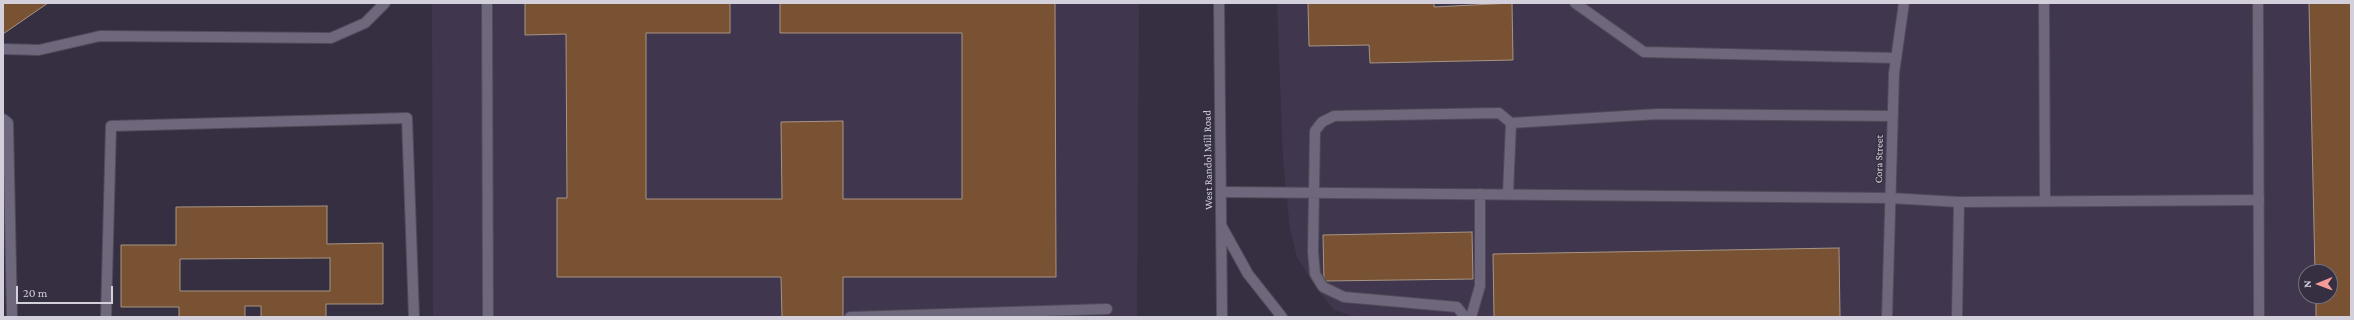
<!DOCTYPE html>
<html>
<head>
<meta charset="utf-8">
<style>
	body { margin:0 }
	#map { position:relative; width:2354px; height:320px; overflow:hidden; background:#352f41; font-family:"Crimson Pro",serif }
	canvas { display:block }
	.frame { position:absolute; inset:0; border:4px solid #d3cfdb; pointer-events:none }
	.north { position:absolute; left:2298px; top:264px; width:40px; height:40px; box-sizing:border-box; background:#352f41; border:1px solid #746f7f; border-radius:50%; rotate:269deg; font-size:11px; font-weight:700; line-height:16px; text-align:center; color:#d3cfdb }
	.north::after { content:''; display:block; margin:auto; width:14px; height:18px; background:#f59b99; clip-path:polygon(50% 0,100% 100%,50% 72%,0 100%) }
	.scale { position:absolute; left:16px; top:286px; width:97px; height:18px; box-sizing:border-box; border:2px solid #d3cfdb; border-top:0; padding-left:5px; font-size:12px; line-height:14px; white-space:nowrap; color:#d3cfdb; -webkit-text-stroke:3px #352f41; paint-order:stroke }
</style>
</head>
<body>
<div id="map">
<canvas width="2354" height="320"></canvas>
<div class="frame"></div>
<div class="north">N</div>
<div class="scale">20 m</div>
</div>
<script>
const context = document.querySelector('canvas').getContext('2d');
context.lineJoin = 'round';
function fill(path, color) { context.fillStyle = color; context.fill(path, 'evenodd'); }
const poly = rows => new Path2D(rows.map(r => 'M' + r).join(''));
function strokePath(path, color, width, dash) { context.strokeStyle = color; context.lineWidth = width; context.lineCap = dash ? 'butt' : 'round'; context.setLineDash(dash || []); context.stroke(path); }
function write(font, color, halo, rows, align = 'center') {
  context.font = font + ' "Crimson Pro",serif'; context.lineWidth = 3; context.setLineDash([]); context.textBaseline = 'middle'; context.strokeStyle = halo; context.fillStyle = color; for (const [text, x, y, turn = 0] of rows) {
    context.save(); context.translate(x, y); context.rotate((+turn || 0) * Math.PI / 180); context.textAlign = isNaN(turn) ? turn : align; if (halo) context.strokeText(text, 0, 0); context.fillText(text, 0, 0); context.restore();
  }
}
fill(poly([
	[432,3,1139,3,1137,316,433,317],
	[1277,3,2351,3,2351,317,1355,317,1334,310,1315,286,1297,257,1290,229,1283,160],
	[2306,272,2330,272,2330,296,2306,296]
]), '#40374f');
const building = poly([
	[3,3,48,3,3,34,3,3],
	[525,3,730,3,730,33,646,33,646,199,782,199,781,122,843,121,843,199,962,199,962,33,780,33,780,3,1055,3,1056,277,843,277,843,317,782,317,781,277,557,277,557,198,567,198,566,34,525,35,525,3],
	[1308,3,1434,3,1434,7,1512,3,1513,60,1370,63,1369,45,1309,46,1308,3],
	[2309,3,2351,3,2351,317,2316,317,2316,296,2330,296,2330,272,2315,272,2309,3],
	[327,206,327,244,383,243,383,304,326,304,326,317,261,317,261,306,245,306,245,317,179,317,179,307,121,307,121,245,176,245,176,207,327,206],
	[330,258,330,291,180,291,180,259,330,258],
	[1472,232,1473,279,1324,281,1323,235,1472,232],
	[1839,248,1840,317,1494,317,1493,254,1839,248]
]);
fill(building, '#785232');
strokePath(building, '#a89484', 1);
const service = poly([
	[487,3,488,317],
	[1575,3,1644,52,1896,58],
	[2044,3,2045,201],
	[3,49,39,50,100,36,331,38,365,23,385,3],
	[3,119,8,123,12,317],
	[1221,192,1890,198,1959,202,1957,317],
	[1508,194,1511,123],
	[1959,202,2259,200],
	[106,317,111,126,407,118,414,317],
	[850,317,1107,309],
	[1465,317,1457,307,1344,297,1323,287,1315,274,1313,252,1315,131,1322,122,1334,116,1499,113,1511,123,1658,114,1892,116],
	[1471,317,1480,286,1480,194]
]);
const minor = poly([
	[2258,3,2259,317],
	[1887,317,1894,73,1904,3]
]);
const secondary = poly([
	[1219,3,1222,317],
	[1222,227,1248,274,1282,317]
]);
strokePath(service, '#504b59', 12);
strokePath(minor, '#504b59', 12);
strokePath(secondary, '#504b59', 12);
strokePath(service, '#6f687d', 10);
strokePath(minor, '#6f687d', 10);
strokePath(secondary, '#6f687d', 10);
write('11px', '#d3cfdb', '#352f41', [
	["Cora Street",1879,159,-89],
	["West Randol Mill Road",1208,160,-91]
]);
</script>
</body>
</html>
